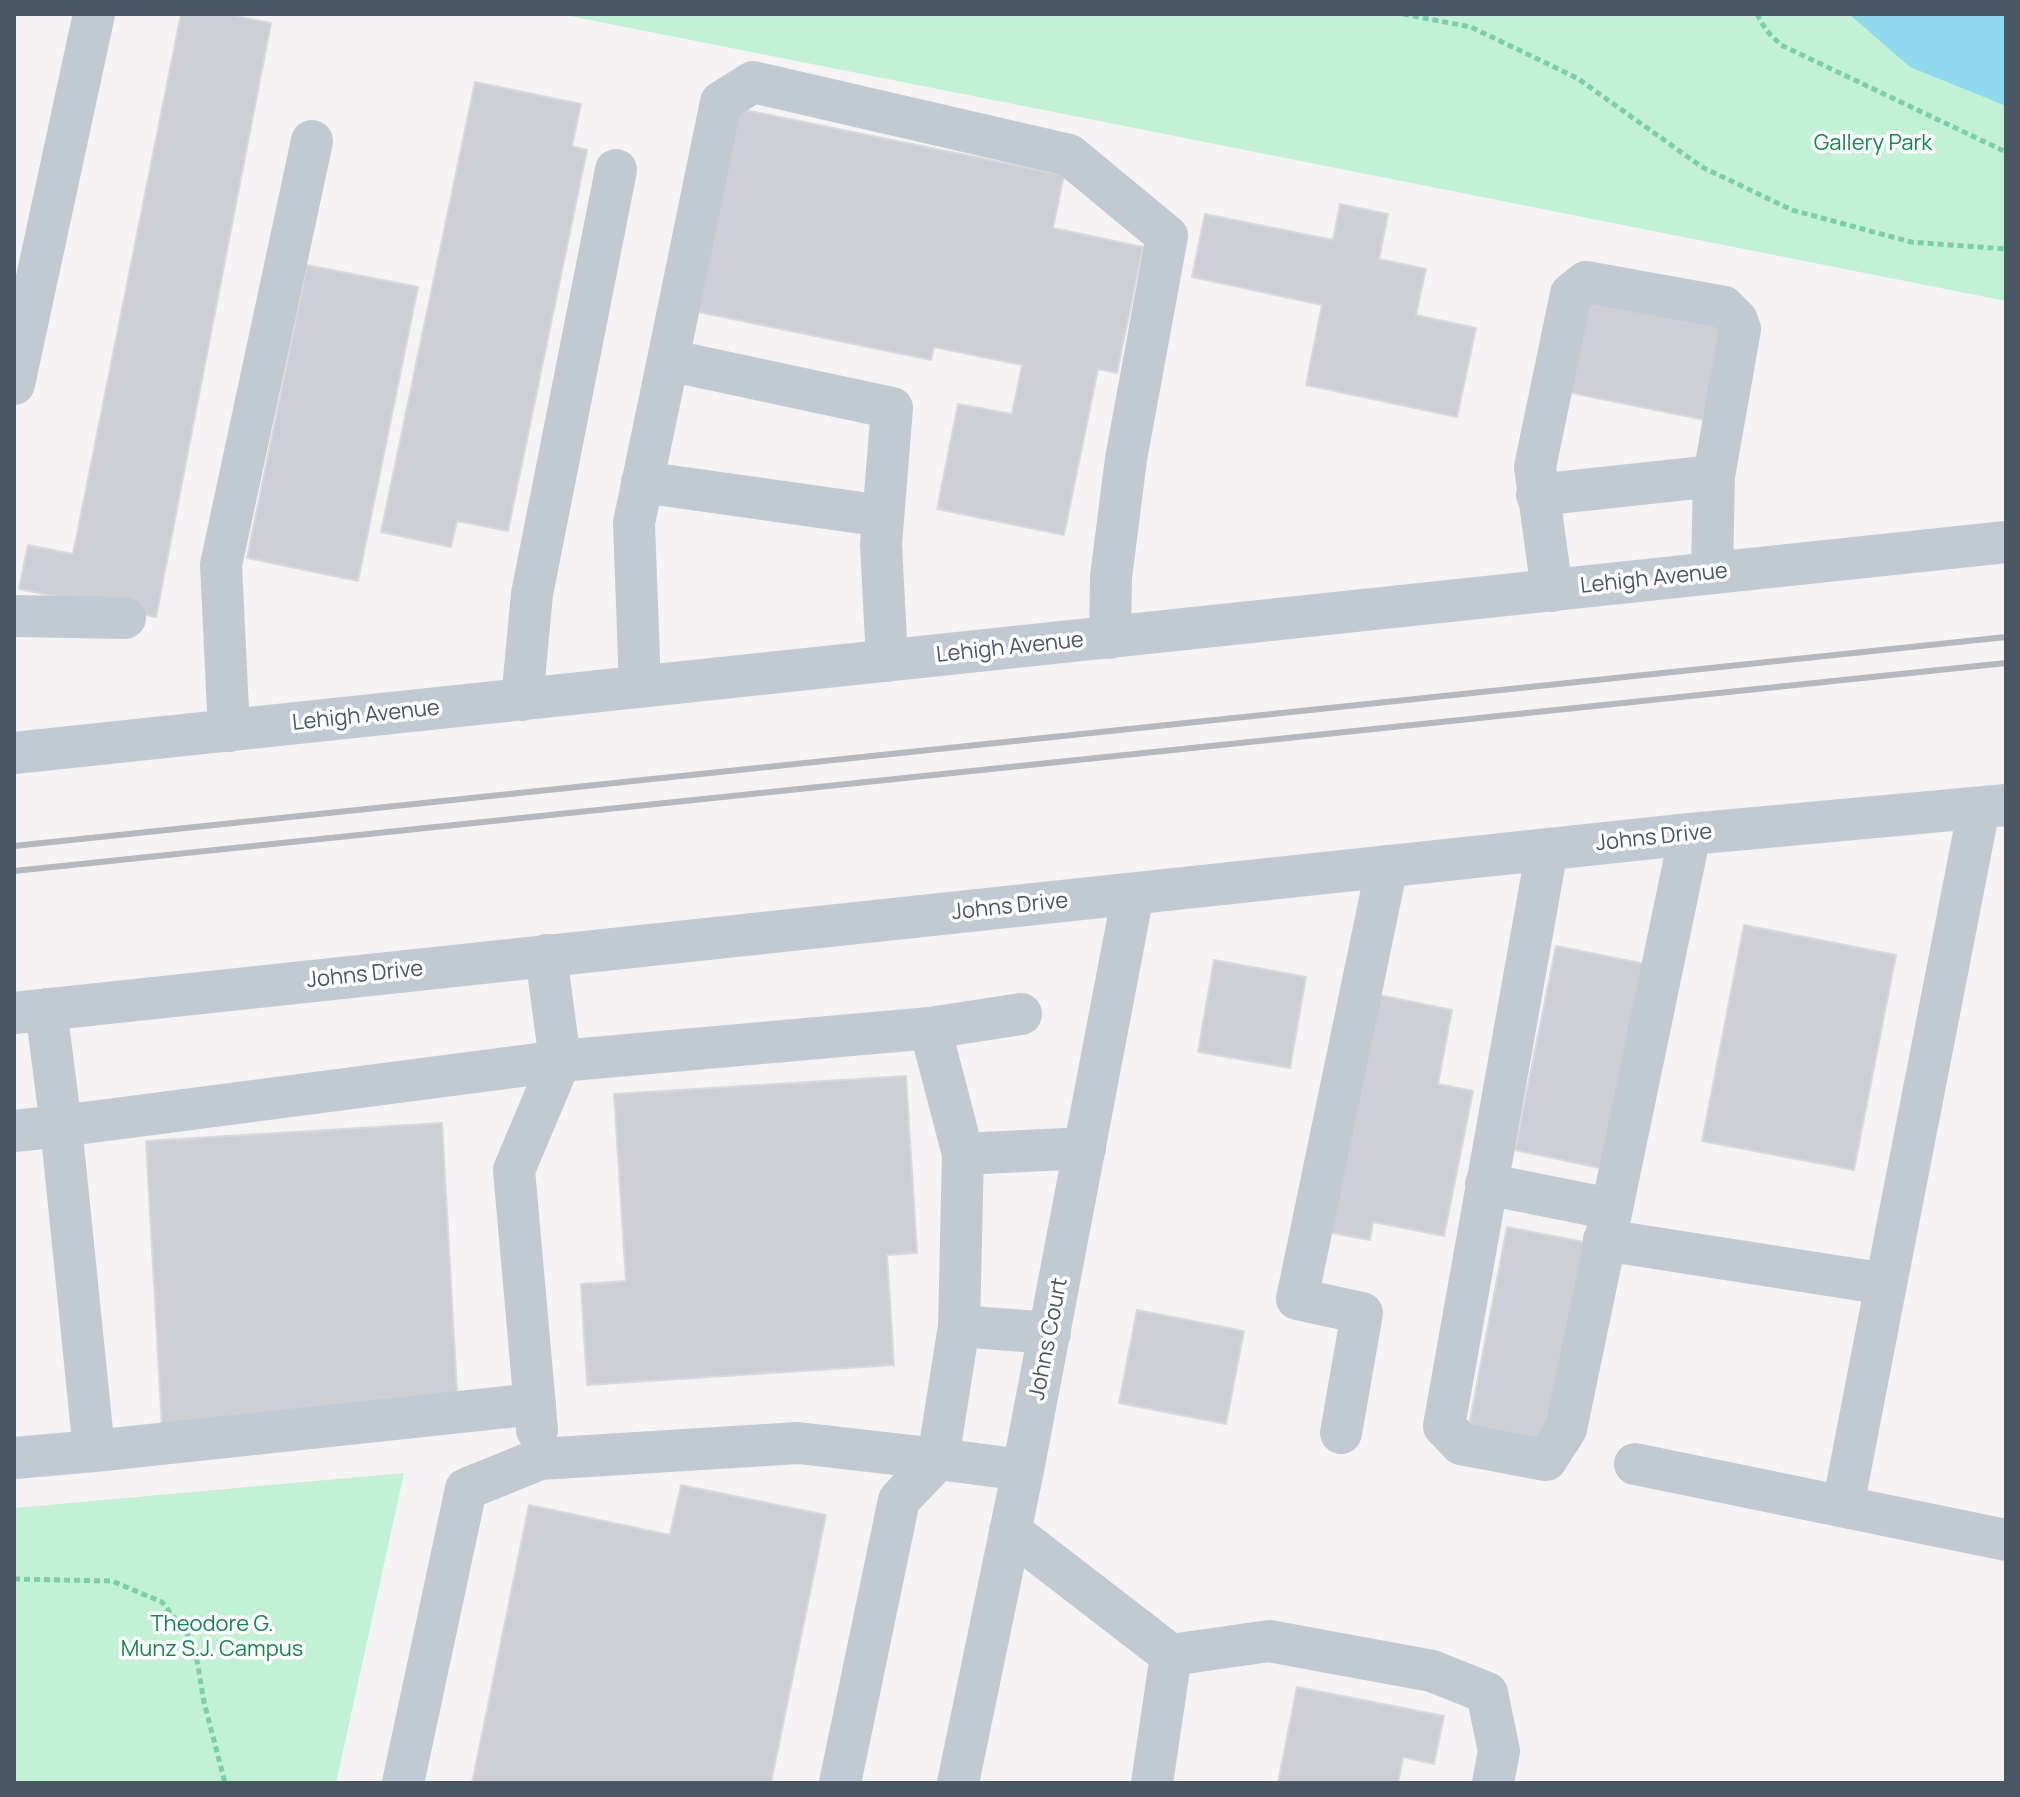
<!DOCTYPE html>
<html>
<head>
<meta charset="utf-8">
<style>
	body { margin:0 }
	#map { position:relative; width:2020px; height:1797px; overflow:hidden; background:#f5f3f3; font-family:Manrope,sans-serif }
	canvas { display:block }
	.frame { position:absolute; inset:0; border:16px solid #4a5661; pointer-events:none }
</style>
</head>
<body>
<div id="map">
<canvas width="2020" height="1797"></canvas>
<div class="frame"></div>
</div>
<script>
const context = document.querySelector('canvas').getContext('2d');
context.lineJoin = 'round';
function fill(path, color) { context.fillStyle = color; context.fill(path, 'evenodd'); }
const poly = rows => new Path2D(rows.map(r => 'M' + r).join(''));
function strokePath(path, color, width, dash) { context.strokeStyle = color; context.lineWidth = width; context.lineCap = dash ? 'butt' : 'round'; context.setLineDash(dash || []); context.stroke(path); }
function write(font, color, halo, rows, align = 'center') {
  context.font = font + ' Manrope,sans-serif'; context.lineWidth = 7; context.setLineDash([]); context.textBaseline = 'middle'; context.strokeStyle = halo; context.fillStyle = color; for (const [text, x, y, turn = 0] of rows) {
    context.save(); context.translate(x, y); context.rotate((+turn || 0) * Math.PI / 180); context.textAlign = isNaN(turn) ? turn : align; if (halo) context.strokeText(text, 0, 0); context.fillText(text, 0, 0); context.restore();
  }
}
fill(poly([
	[560,14,2006,14,2006,301],
	[404,1473,336,1783,14,1783,14,1508]
]), '#c3f1d5');
fill(poly([
	[1849,14,2006,14,2006,106,1910,67]
]), '#90daee');
const building = poly([
	[181,14,226,14,271,23,156,617,19,589,28,545,73,554,181,14],
	[475,82,581,104,572,146,587,150,508,531,457,521,451,547,381,532,475,82],
	[730,107,1064,175,1053,228,1143,247,1117,373,1098,369,1064,535,937,509,958,404,1012,414,1022,365,934,347,931,360,689,310,730,107],
	[1340,204,1388,214,1379,259,1426,269,1416,315,1476,328,1457,417,1306,385,1322,305,1192,277,1205,214,1333,240,1340,204],
	[307,265,418,287,358,581,247,558,307,265],
	[1587,296,1728,324,1710,421,1567,392,1587,296],
	[1744,925,1896,955,1854,1170,1702,1141,1744,925],
	[1556,946,1650,965,1609,1170,1515,1150,1556,946],
	[1214,960,1306,977,1290,1068,1198,1052,1214,960],
	[1369,993,1452,1010,1438,1084,1473,1091,1444,1236,1373,1222,1370,1240,1321,1231,1369,993],
	[906,1076,917,1253,887,1255,894,1365,587,1385,581,1284,626,1281,614,1094,906,1076],
	[442,1123,458,1410,162,1427,146,1141,442,1123],
	[1507,1227,1589,1243,1550,1440,1469,1425,1507,1227],
	[1137,1310,1244,1331,1226,1424,1119,1403,1137,1310],
	[681,1485,826,1515,771,1783,472,1783,529,1505,670,1535,681,1485],
	[1297,1687,1444,1716,1434,1764,1403,1757,1398,1783,1278,1783,1297,1687]
]);
fill(building, '#cdcfd5');
strokePath(building, '#d7d9de', 2);
strokePath(poly([
	[1403,14,1471,27,1577,78,1702,167,1792,210,1911,242,2006,249],
	[1757,14,1766,30,1781,45,2006,152],
	[14,1579,112,1581,162,1602,194,1643,204,1702,225,1783]
]), '#7ad0a6', 5, [6, 4]);
strokePath(poly([
	[668,360,721,102,753,82,1069,155,1167,236,1126,459,1111,577,1110,638],
	[14,384,94,14],
	[642,482,883,516],
	[1537,495,1714,476],
	[1552,591,1535,467,1571,294,1586,282,1724,307,1737,320,1740,329,1714,476,1712,572],
	[14,616,125,618],
	[640,687,634,523,668,360,892,408,881,544,887,661],
	[522,700,532,594,616,170],
	[229,731,221,565,312,141],
	[14,753,2006,542],
	[1547,849,1444,1426,1461,1444,1546,1460,1566,1429,1690,834],
	[546,955,560,1061,930,1028,963,1154,1085,1148],
	[14,1013,1690,834,2006,805],
	[930,1028,1021,1014],
	[14,1131,61,1126,46,1009],
	[963,1154,959,1326,1050,1333],
	[1486,1184,1611,1209],
	[1604,1240,1886,1284,1979,808],
	[959,1326,938,1459,1023,1470],
	[535,1404,94,1451,61,1126,560,1061],
	[537,1430,514,1170,560,1061],
	[1341,1433,1362,1313,1297,1299,1387,866],
	[14,1458,94,1451],
	[1635,1464,2006,1540],
	[1843,1506,1886,1284],
	[1010,1531,1171,1655,1269,1641,1432,1671,1487,1693,1499,1751,1493,1783],
	[403,1783,466,1489,540,1459,798,1443,938,1459],
	[840,1783,899,1500,938,1459],
	[958,1783,1023,1470,1133,894],
	[1152,1783,1171,1655]
]), '#c1cad2', 42);
strokePath(poly([
	[14,846,2006,637],
	[14,871,2006,663]
]), '#b5b8bd', 6);
write('22px', '#17864f', '#fff', [
	["Gallery Park",1873,144],
	["Theodore G.",212,1625],
	["Munz S.J. Campus",212,1650]
]);
write('22px', '#4a5661', '#fff', [
	["Lehigh Avenue",1654,579,-6],
	["Lehigh Avenue",1010,648,-6],
	["Lehigh Avenue",366,716,-6],
	["Johns Drive",1654,838,-6],
	["Johns Drive",1010,907,-6],
	["Johns Drive",365,975,-6],
	["Johns Court",1049,1339,-79]
]);
</script>
</body>
</html>
